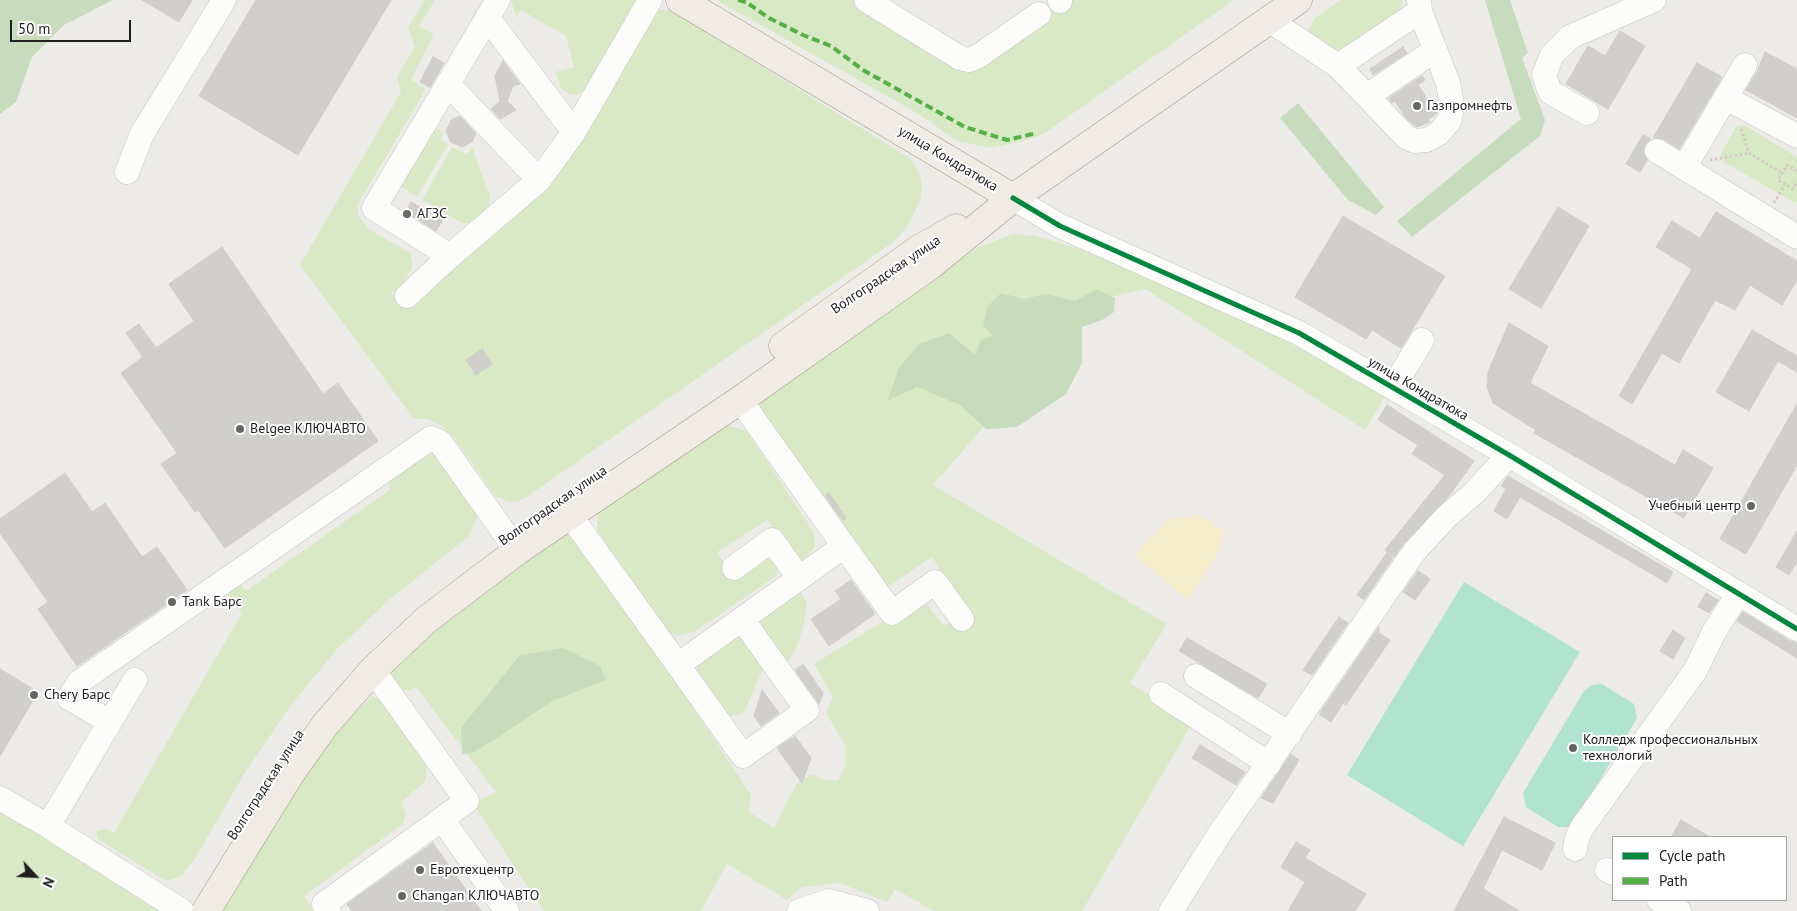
<!DOCTYPE html>
<html>
<head>
<meta charset="utf-8">
<style>
	body { margin:0 }
	#map { position:relative; width:1797px; height:911px; overflow:hidden; background:#ecebe7; font-family:"PT Sans",sans-serif }
	canvas { display:block }
	.legend { position:absolute; left:1612px; top:836px; width:175px; height:65px; box-sizing:border-box; background:#fff; border:1px solid #a5a5a5; margin:0; padding:6px 9px; list-style:none; font-size:15px; color:#1e1e1e }
	.legend li { display:flex; align-items:center; gap:10px; height:25px }
	.legend b { width:25px; border:1px solid #a5a5a5 }
	.north { position:absolute; left:10px; top:851px; width:50px; height:50px; -webkit-text-stroke:4px #fff; paint-order:stroke; rotate:115deg; font-size:14px; font-weight:700; line-height:20px; text-align:center; color:#1e1e1e }
	.north::after { content:''; display:block; margin:auto; width:18px; height:22px; background:#1e1e1e; clip-path:polygon(50% 0,100% 100%,50% 72%,0 100%) }
	.scale { position:absolute; left:10px; top:20px; width:121px; height:22px; box-sizing:border-box; border:2px solid #1e1e1e; border-top:0; padding-left:6px; font-size:15px; line-height:18px; white-space:nowrap; color:#1e1e1e; -webkit-text-stroke:4px #fff; paint-order:stroke }
</style>
</head>
<body>
<div id="map">
<canvas width="1797" height="911"></canvas>
<ul class="legend">
<li><b style="height:6px;background:#00873e"></b>Cycle path</li>
<li><b style="height:6px;background:#55b145"></b>Path</li>
</ul>
<div class="north">N</div>
<div class="scale">50 m</div>
</div>
<script>
const context = document.querySelector('canvas').getContext('2d');
context.lineJoin = 'round';
function fill(path, color) { context.fillStyle = color; context.fill(path, 'evenodd'); }
const poly = rows => new Path2D(rows.map(r => 'M' + r).join(''));
function strokePath(path, color, width, dash) { context.strokeStyle = color; context.lineWidth = width; context.lineCap = dash ? 'butt' : 'round'; context.setLineDash(dash || []); context.stroke(path); }
function write(font, color, halo, rows, align = 'center') {
  context.font = font + ' "PT Sans",sans-serif'; context.lineWidth = 4; context.setLineDash([]); context.textBaseline = 'middle'; context.strokeStyle = halo; context.fillStyle = color; for (const [text, x, y, turn = 0] of rows) {
    context.save(); context.translate(x, y); context.rotate((+turn || 0) * Math.PI / 180); context.textAlign = isNaN(turn) ? turn : align; if (halo) context.strokeText(text, 0, 0); context.fillText(text, 0, 0); context.restore();
  }
}
fill(poly([
	[424,0,435,0,419,26,434,34,411,80,426,89,357,206,359,217,369,229,410,253,413,266,402,285,391,293,401,307,542,187,654,9,672,11,911,159,919,173,922,185,920,201,908,225,895,241,522,500,509,502,496,497,454,438,442,426,428,419,414,419,300,265,401,92,397,77,415,47,408,28],
	[511,0,638,0,584,91,576,95,570,94,562,90,555,72,574,67,566,36,521,10,516,17],
	[716,0,855,0,967,69,1063,0,1234,0,1045,133,1027,140,991,148,957,141,919,114],
	[1341,0,1403,0,1396,15,1342,49,1332,50,1309,35,1309,29,1315,18],
	[1744,125,1797,157,1797,204,1724,162,1721,154,1736,127],
	[432,127,444,132,440,140,448,144,417,197,400,186],
	[452,147,467,155,472,147,490,197,487,213,471,223,462,223,422,200],
	[1013,234,1035,236,1080,249,1168,285,1228,311,1322,360,1385,397,1365,430,1145,289,1093,301,933,485,1167,624,1130,683,1193,722,1082,911,934,911,895,889,887,902,840,883,802,887,787,900,727,864,701,911,544,911,473,804,496,792,416,687,407,691,397,687,388,672,391,663,560,534,575,535,586,546,751,795,748,811,774,828,797,783,813,774,822,779,838,781,845,765,845,745,826,713,833,697,814,664,908,606,925,602,944,626,967,610,932,557,882,591,759,409,765,392,979,247],
	[722,424,746,430,814,532,815,547,806,557,795,564,768,520,717,552,732,575,767,558,776,563,778,570,775,577,694,632,677,636,664,633,597,529,598,511],
	[433,450,475,510,477,517,469,536,389,600,337,649,291,705,244,774,196,857,181,876,166,881,98,839,96,831,104,829,114,833,242,613,226,592,239,583,246,591,391,489,383,476],
	[799,590,807,603,804,624,797,646,784,666,755,625,756,612],
	[736,631,764,667,744,712,738,715,729,716,723,714,691,672,691,660],
	[372,696,381,700,421,748,427,770,425,781,402,802,406,814,403,824,304,896,314,911,215,911,328,740],
	[0,812,156,904,162,911,0,911]
]), '#d8eac5');
fill(poly([
	[0,0,113,0,64,25,32,57,16,102,0,114],
	[1485,0,1510,0,1528,53,1522,58,1545,120,1540,136,1412,237,1397,221,1521,119],
	[1298,103,1384,207,1376,215,1348,200,1280,118],
	[1097,289,1115,298,1114,312,1102,320,1082,327,1082,363,1066,394,1017,427,986,429,960,405,917,387,887,401,899,368,919,344,949,333,975,355,981,340,993,336,983,325,988,306,1001,293,1024,299,1045,294,1075,301],
	[563,648,600,666,606,680,552,701,500,736,472,753,462,754,461,728,520,655]
]), '#c6dcbc');
fill(poly([
	[1200,515,1224,531,1219,551,1188,600,1134,555,1170,519]
]), '#f6eeca');
fill(poly([
	[1464,582,1580,652,1463,846,1347,775],
	[1602,684,1634,704,1637,718,1576,820,1568,827,1558,827,1526,807,1523,793,1584,691,1592,685]
]), '#b1e4d0');
const building = poly([
	[142,0,192,0,179,22,142,0],
	[256,0,391,0,298,155,199,96,256,0],
	[1620,31,1645,46,1608,109,1566,84,1588,46,1605,56,1620,31],
	[1403,47,1407,53,1373,75,1370,69,1403,47],
	[1765,52,1797,69,1797,118,1746,90,1757,72,1765,52],
	[433,57,444,63,430,87,420,82,433,57],
	[503,61,520,84,513,86,507,101,516,110,500,119,491,109,500,101,495,76,503,61],
	[1697,63,1722,77,1679,149,1664,139,1653,138,1697,63],
	[1422,76,1425,80,1418,85,1437,113,1428,120,1430,122,1417,127,1406,118,1395,101,1392,103,1389,98,1422,76],
	[460,116,476,134,472,142,462,147,451,142,446,131,451,120,460,116],
	[1643,135,1651,139,1645,144,1643,151,1647,160,1640,172,1626,164,1643,135],
	[411,202,443,220,436,231,406,212,411,202],
	[1558,207,1589,226,1541,308,1509,289,1558,207],
	[1716,212,1797,261,1797,280,1782,305,1750,285,1735,310,1715,300,1679,363,1662,353,1632,404,1619,396,1692,269,1656,247,1672,221,1700,238,1716,212],
	[1343,216,1445,276,1401,348,1372,330,1366,339,1295,297,1343,216],
	[222,247,323,394,338,383,378,441,225,548,198,510,195,512,161,464,177,453,121,373,143,357,126,333,139,324,156,348,194,321,169,284,222,247],
	[1509,323,1548,346,1530,383,1675,465,1683,450,1713,468,1684,518,1534,433,1536,430,1493,403,1487,387,1488,372,1509,323],
	[1752,330,1797,356,1797,372,1778,361,1749,411,1716,392,1752,330],
	[482,349,492,364,476,375,466,360,482,349],
	[1797,404,1797,465,1746,554,1720,539,1797,404],
	[1387,405,1474,461,1449,496,1404,543,1394,557,1385,550,1445,475,1412,454,1418,445,1378,420,1387,405],
	[65,473,92,512,105,503,142,557,157,547,187,590,77,666,38,609,48,602,0,533,0,519,65,473],
	[1508,476,1673,572,1667,583,1520,497,1507,519,1494,511,1506,489,1501,486,1508,476],
	[829,493,846,518,843,520,825,496,829,493],
	[1797,531,1797,562,1789,575,1776,567,1797,531],
	[1387,553,1393,558,1364,600,1357,595,1387,553],
	[1418,571,1430,579,1415,600,1403,592,1418,571],
	[851,580,875,614,829,646,811,619,841,599,835,591,851,580],
	[1706,593,1718,600,1709,613,1698,607,1706,593],
	[1743,612,1790,641,1797,643,1797,658,1737,621,1743,612],
	[1339,617,1348,623,1312,675,1303,670,1339,617],
	[1379,627,1379,633,1390,640,1346,705,1343,703,1331,722,1319,714,1379,627],
	[1673,630,1685,638,1673,659,1660,651,1673,630],
	[1187,638,1267,684,1258,698,1179,651,1187,638],
	[803,664,823,693,819,704,795,670,803,664],
	[0,669,38,692,0,756,0,669],
	[762,690,779,713,761,726,754,716,762,690],
	[795,736,811,758,802,783,777,748,795,736],
	[1200,745,1245,772,1236,785,1192,758,1200,745],
	[1291,754,1299,760,1273,803,1261,798,1291,754],
	[1504,817,1555,843,1542,870,1502,850,1483,889,1520,911,1454,911,1504,817],
	[1681,820,1710,837,1671,837,1681,820],
	[1296,842,1310,850,1305,858,1366,894,1355,911,1288,911,1305,882,1281,867,1296,842],
	[433,843,481,911,352,911,347,904,433,843]
]);
fill(building, '#d1cfcc');
strokePath(building, '#cfccc8', 1);
const minor = poly([
	[866,0,960,58,969,60,977,57,1039,14],
	[1060,1,1060,0],
	[487,17,574,132],
	[1269,20,1338,66,1406,137,1415,141,1427,140,1439,133,1450,120,1452,105,1448,83,1420,11,1419,0],
	[1338,66,1420,11],
	[448,84,539,180],
	[1367,96,1434,51],
	[1726,98,1797,136],
	[1587,113,1550,92,1544,75,1552,55,1570,37,1654,0],
	[1657,151,1797,237],
	[1684,168,1745,65],
	[127,172,142,134,224,0],
	[1013,198,1060,226,1299,333,1509,455,1797,629],
	[450,256,374,208,498,0],
	[407,296,450,256,539,180,574,132,650,0],
	[1393,388,1422,340],
	[570,515,678,665,844,546,740,400],
	[844,546,892,613,935,582,962,619],
	[734,568,772,540,799,578],
	[678,665,743,756,807,710,742,619],
	[1196,676,1290,734],
	[1161,694,1269,764],
	[110,722,69,698,79,682,431,438,440,442,517,551],
	[0,798,48,826,182,911],
	[442,819,507,911],
	[48,826,135,680],
	[1575,849,1577,838,1583,826,1695,671,1714,632,1738,594],
	[1607,870,1613,873],
	[1659,900,1679,911],
	[329,911,324,904,467,801,373,670],
	[799,911,829,901,867,911],
	[1171,911,1220,833,1414,552,1446,517,1474,493,1509,455]
]);
const major = poly([
	[680,0,1013,198],
	[783,346,919,249,956,228],
	[206,911,289,776,325,725,373,670,426,620,517,551,740,400,931,265,1013,198,1298,0]
]);
strokePath(minor, '#c5c4c3', 25);
strokePath(major, '#a39983', 29);
strokePath(poly([
	[1741,129,1749,153,1782,173],
	[1710,160,1749,153],
	[1797,171,1787,165,1778,180,1793,189,1797,181],
	[1774,203,1785,184]
]), '#d6c9c6', 3, [2.5, 2.5]);
strokePath(minor, '#fcfcfb', 24);
strokePath(major, '#f0ece4', 28);
strokePath(poly([
	[738,0,746,2,769,18,803,35,831,46,863,70,965,127,1007,140,1037,133]
]), '#55b145', 4, [8, 4]);
strokePath(poly([
	[1013,198,1060,226,1299,333,1509,455,1797,629]
]), '#00873e', 5);
for (const [x, y, r, color] of [
	[1417,106,5,"#666664"],
	[407,214,5,"#666664"],
	[240,429,5,"#666664"],
	[1751,506,5,"#666664"],
	[172,602,5,"#666664"],
	[34,695,5,"#666664"],
	[1573,748,5,"#666664"],
	[420,870,5,"#666664"],
	[402,896,5,"#666664"]
]) { const dot = new Path2D(); dot.arc(x, y, r, 0, 2 * Math.PI); context.fillStyle = color; context.fill(dot); strokePath(dot, '#fff', 2); }
write('14px', '#1e1e1e', '#fff', [
	["Газпромнефть",1427,106],
	["АГЗС",417,214],
	["Belgee КЛЮЧАВТО",250,429],
	["Учебный центр",1741,506,"right"],
	["Tank Барс",182,602],
	["Chery Барс",44,695],
	["Колледж профессиональных",1583,740],
	["технологий",1583,756],
	["Евротехцентр",430,870],
	["Changan КЛЮЧАВТО",412,896]
], 'left');
write('14px', '#1e1e1e', '#fff', [
	["улица Кондратюка",948,159,31],
	["Волгоградская улица",886,275,-34],
	["улица Кондратюка",1418,389,30],
	["Волгоградская улица",553,506,-35],
	["Волгоградская улица",266,785,-57]
]);
</script>
</body>
</html>
